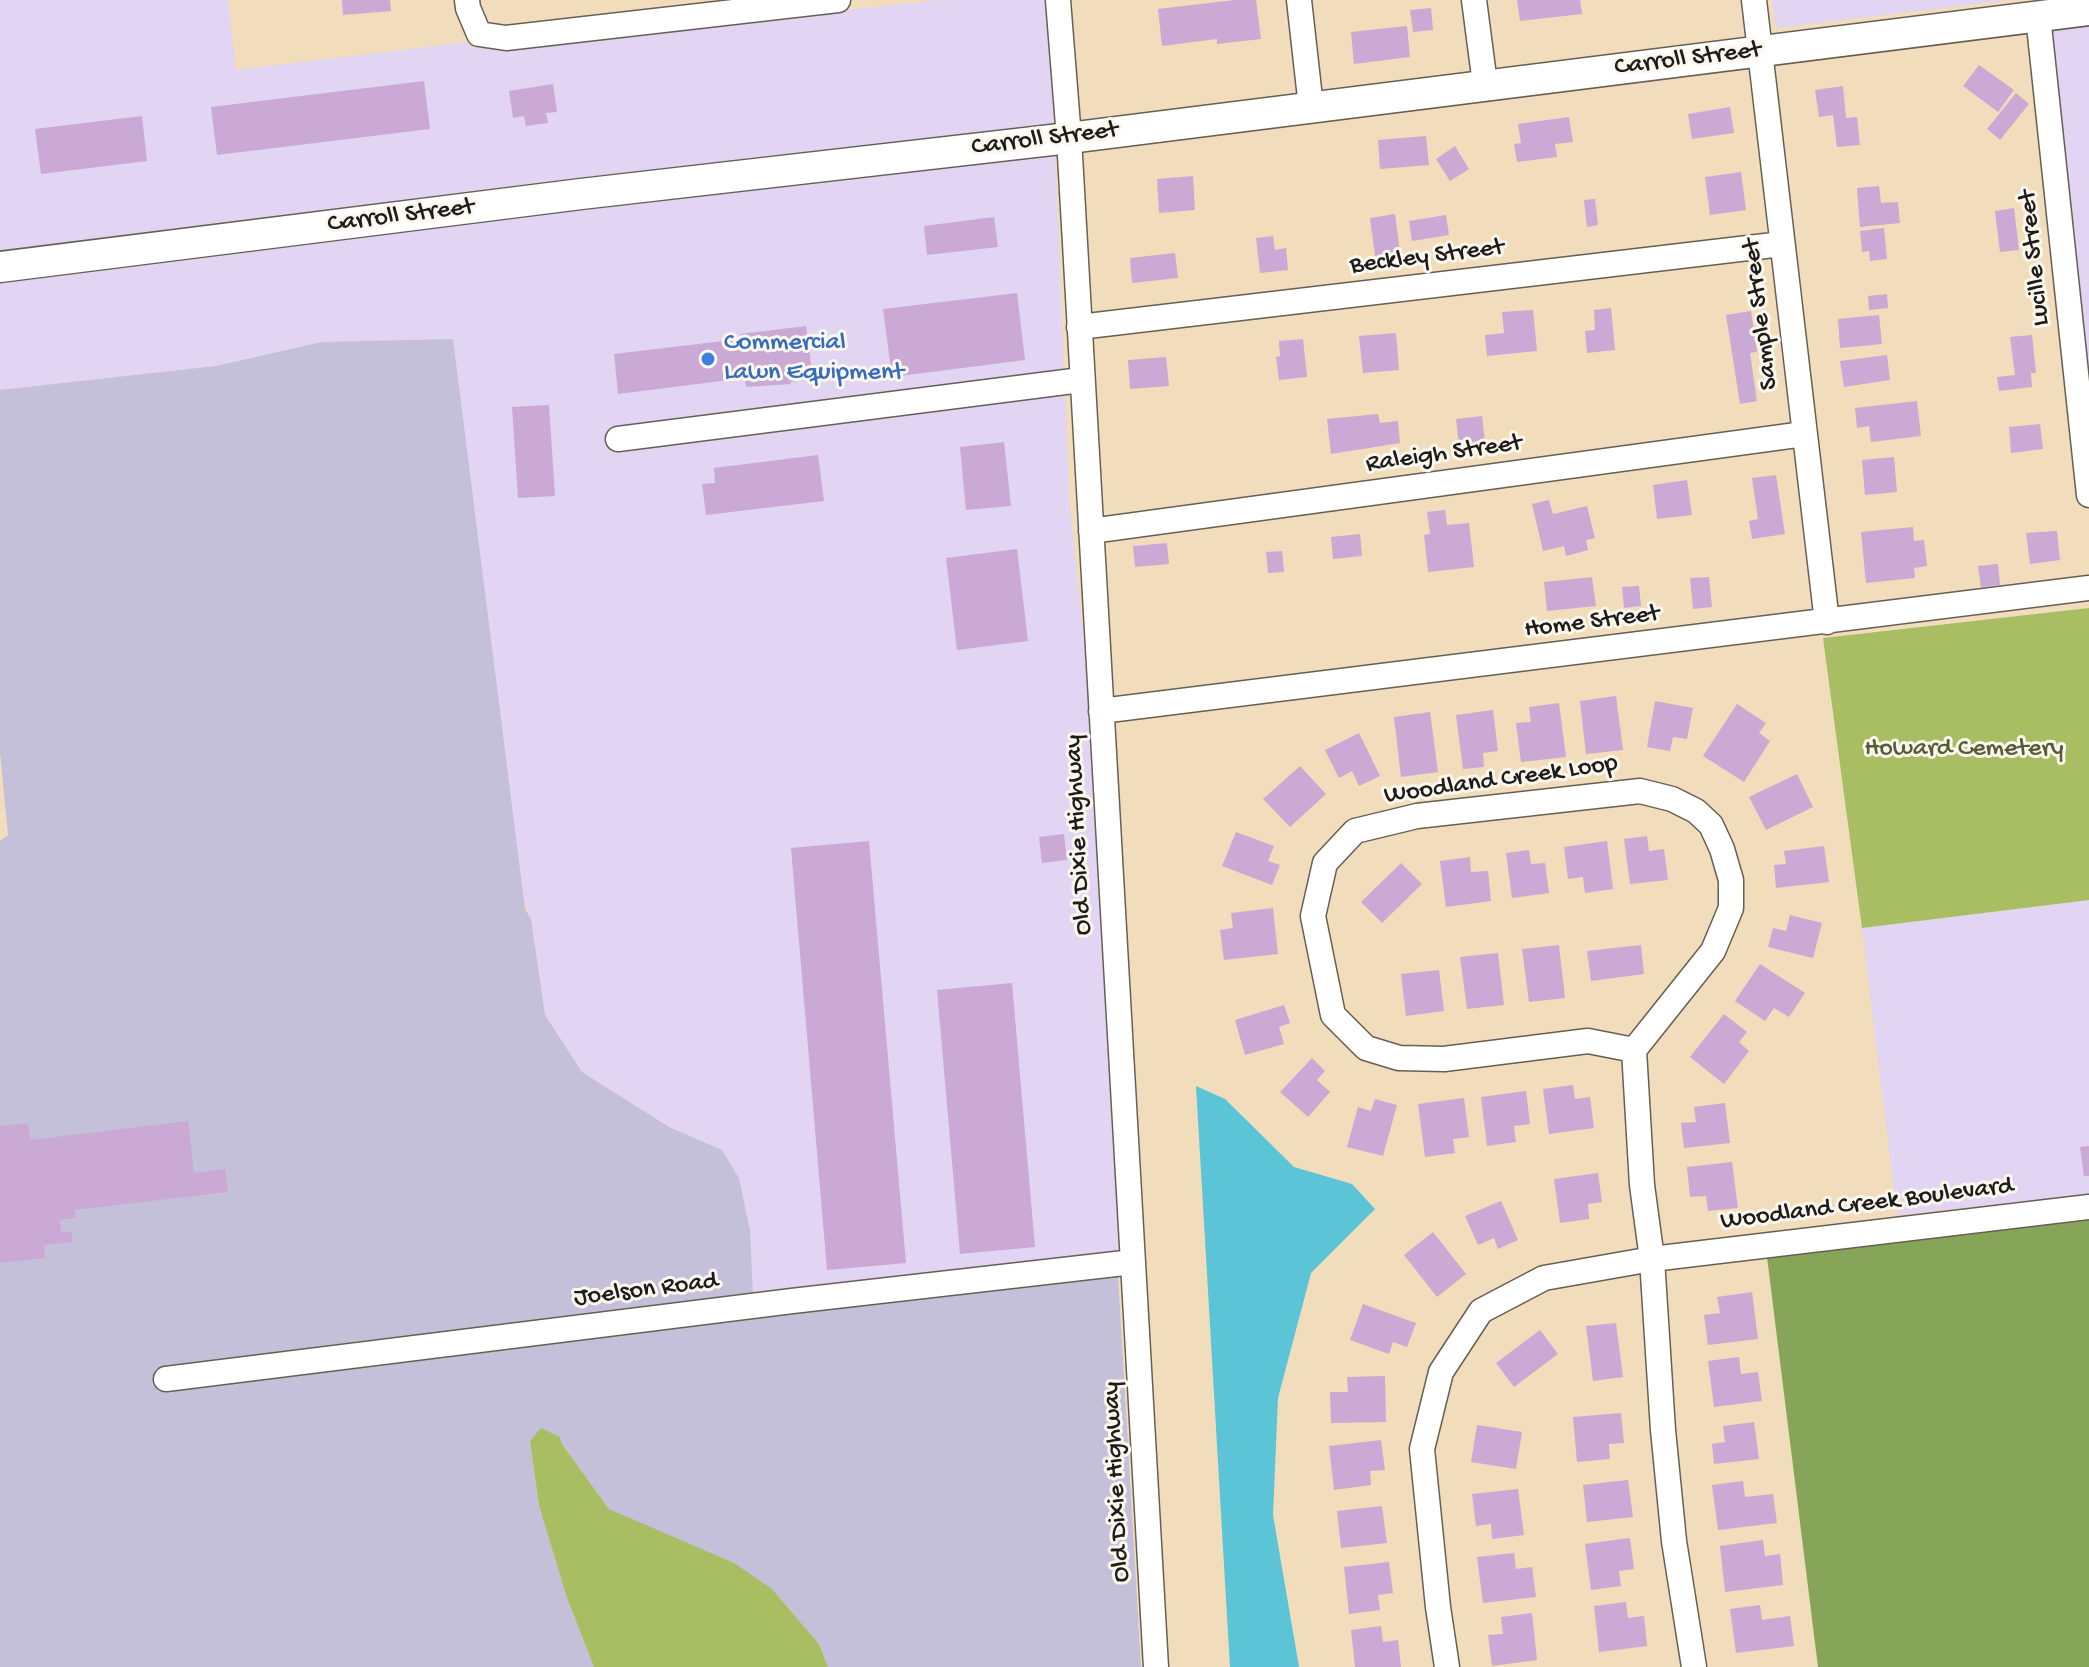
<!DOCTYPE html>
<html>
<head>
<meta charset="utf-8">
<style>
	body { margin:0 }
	canvas { display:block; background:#f1dcbb }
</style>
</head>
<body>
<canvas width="2089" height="1667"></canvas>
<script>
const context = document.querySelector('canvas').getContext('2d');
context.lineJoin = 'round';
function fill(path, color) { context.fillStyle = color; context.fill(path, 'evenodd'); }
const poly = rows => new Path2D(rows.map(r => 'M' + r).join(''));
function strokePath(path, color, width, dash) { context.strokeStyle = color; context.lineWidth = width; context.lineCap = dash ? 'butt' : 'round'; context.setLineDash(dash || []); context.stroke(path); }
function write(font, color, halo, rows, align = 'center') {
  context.font = font + ' "Gochi Hand",sans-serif'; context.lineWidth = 6; context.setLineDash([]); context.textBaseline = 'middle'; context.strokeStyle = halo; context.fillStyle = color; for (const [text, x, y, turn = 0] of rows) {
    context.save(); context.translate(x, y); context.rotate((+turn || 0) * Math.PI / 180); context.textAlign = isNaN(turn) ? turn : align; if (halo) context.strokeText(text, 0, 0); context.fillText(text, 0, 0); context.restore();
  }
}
fill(poly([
	[0,0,228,0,236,70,468,42,474,49,481,46,508,49,938,0,1048,0,1054,129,0,255],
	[1772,0,2010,0,1776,28],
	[2089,21,2089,400,2050,26],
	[1055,151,1064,371,606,430,610,452,1065,393,1069,498,1089,689,1117,1162,1118,1253,753,1294,750,1231,722,1150,669,1127,582,1072,545,1015,531,919,322,342,216,366,0,390,0,278],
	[2089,900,2089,1194,1897,1215,1862,928]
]), '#e2d4f3');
fill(poly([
	[453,339,525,909,531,919,545,1015,582,1072,669,1127,722,1150,739,1178,750,1231,753,1294,155,1369,157,1391,1118,1275,1141,1667,828,1667,819,1644,772,1589,609,1509,562,1444,560,1437,530,1441,539,1506,567,1598,594,1667,0,1667,0,841,8,835,0,752,0,390,216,366,322,342]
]), '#c5c0da');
fill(poly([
	[2089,608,2089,900,1862,928,1823,638],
	[541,1428,560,1437,562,1444,609,1509,734,1563,772,1589,819,1644,828,1667,594,1667,567,1598,539,1506,530,1441]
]), '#a9be63');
fill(poly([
	[2089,1218,2089,1667,1818,1667,1767,1257]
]), '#86a559');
fill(poly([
	[1196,1086,1225,1099,1294,1167,1352,1184,1375,1209,1311,1273,1278,1398,1273,1515,1299,1667,1230,1667]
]), '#5bc4d7');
fill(poly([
	[342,0,390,0,391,11,343,15],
	[1235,0,1256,0,1261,39,1217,44,1217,39,1162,46,1158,9],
	[1517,0,1580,0,1582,14,1520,21],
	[1431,8,1433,30,1413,32,1410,10],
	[1407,26,1410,57,1354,64,1351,32],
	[1979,65,2014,90,1998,112,1963,86],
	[424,81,430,129,217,155,211,107],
	[553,84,557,112,546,113,548,123,526,126,524,116,513,118,509,91],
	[1843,86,1846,118,1857,117,1860,145,1837,147,1833,115,1819,117,1815,90],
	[2016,93,2029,104,2000,140,1987,129],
	[1730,107,1734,133,1692,139,1688,114],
	[142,116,147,161,41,174,35,129],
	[1569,117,1573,142,1555,144,1557,157,1517,162,1514,144,1521,143,1518,124],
	[1426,136,1429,165,1380,169,1378,140],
	[1455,146,1469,169,1450,181,1436,159],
	[1741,172,1746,210,1710,215,1705,177],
	[1193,176,1195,210,1159,213,1157,179],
	[1879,186,1881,203,1898,202,1900,223,1860,227,1857,188],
	[1595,199,1598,225,1587,227,1584,200],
	[2014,208,2019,250,2000,252,1995,211],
	[1395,214,1400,252,1375,256,1370,218],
	[1446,215,1449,235,1412,241,1409,221],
	[994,217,998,247,927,255,924,226],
	[1884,228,1887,259,1870,261,1869,251,1862,252,1860,231],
	[1273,236,1275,250,1286,248,1288,270,1260,273,1256,238],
	[1175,253,1178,278,1132,283,1130,258],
	[1017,293,1025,360,892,377,883,309],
	[1887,294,1888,308,1869,310,1868,296],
	[1611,308,1615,350,1587,353,1585,331,1595,330,1594,310],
	[1533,310,1537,351,1487,356,1485,335,1504,333,1502,312],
	[1751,311,1757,352,1750,353,1757,401,1740,404,1726,315],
	[1879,315,1882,344,1840,348,1838,319],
	[806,326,813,379,790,382,791,384,746,387,745,378,618,394,614,354,740,339,740,334],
	[1396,333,1399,370,1363,373,1359,336],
	[2032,335,2036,373,2031,373,2032,387,1999,391,1997,377,2015,375,2010,337],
	[1303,339,1307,377,1279,380,1276,357,1280,356,1279,341],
	[1887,355,1890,380,1844,387,1840,361],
	[1166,357,1169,386,1130,389,1128,360],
	[1917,401,1921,436,1871,442,1869,426,1857,428,1855,408],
	[549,405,555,496,518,498,512,407],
	[1378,414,1380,423,1398,421,1400,443,1331,454,1327,419],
	[1482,416,1485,441,1473,442,1474,453,1460,454,1456,419],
	[2040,424,2043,449,2011,453,2009,427],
	[1004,442,1011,506,966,510,960,447],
	[818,455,824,501,706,515,702,484,715,483,714,468],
	[1894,457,1897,492,1865,495,1862,460],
	[1776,475,1785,534,1752,539,1749,521,1758,519,1752,478],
	[1687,480,1692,515,1657,519,1653,485],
	[1549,500,1553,514,1587,506,1595,538,1586,540,1588,550,1566,556,1564,546,1543,551,1532,504],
	[1445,510,1447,525,1469,523,1474,567,1428,572,1424,535,1430,534,1427,512],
	[1913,527,1914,541,1924,540,1927,566,1914,568,1915,578,1866,583,1861,532],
	[2057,531,2060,560,2030,564,2026,533],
	[1360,534,1362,556,1333,559,1331,537],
	[1167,543,1169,564,1135,567,1133,546],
	[1017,549,1028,641,957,650,946,558],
	[1282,551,1284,572,1268,573,1266,552],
	[1998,564,2000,585,1981,587,1978,566],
	[1592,577,1596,606,1547,611,1544,582],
	[1709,577,1712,607,1693,609,1690,578],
	[1639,586,1641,606,1624,608,1622,587],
	[1616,696,1623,750,1586,754,1580,701],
	[1655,701,1693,708,1687,739,1673,737,1670,751,1647,747],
	[1559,703,1566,757,1521,762,1516,723,1531,722,1529,707],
	[1737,704,1766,723,1759,733,1770,741,1744,782,1703,756],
	[1493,710,1498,751,1483,753,1484,767,1463,769,1456,715],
	[1430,712,1438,772,1401,777,1394,717],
	[1359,733,1380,776,1359,786,1352,771,1339,778,1325,750],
	[1300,766,1326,794,1290,827,1263,799],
	[1797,774,1813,807,1766,830,1749,797],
	[1236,832,1274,846,1268,861,1280,865,1272,885,1222,866],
	[1064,834,1067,860,1042,863,1039,837],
	[1647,836,1649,851,1664,849,1668,880,1630,884,1624,839],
	[869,841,906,1263,827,1270,791,848],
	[1607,841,1613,889,1585,893,1583,877,1568,879,1564,847],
	[1824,846,1829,882,1776,888,1774,865,1786,864,1784,851],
	[1529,850,1531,864,1545,863,1549,893,1512,898,1506,853],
	[1470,857,1471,872,1488,871,1491,901,1446,907,1440,861],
	[1401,863,1422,884,1382,923,1361,902],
	[1273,908,1278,954,1224,960,1220,930,1233,928,1231,913],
	[1790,915,1822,923,1813,958,1768,947,1773,928,1786,931],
	[1559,945,1565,998,1529,1002,1522,949],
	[1641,945,1644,974,1591,981,1587,951],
	[1498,953,1504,1005,1467,1009,1460,957],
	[1760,964,1805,993,1789,1017,1774,1008,1765,1021,1735,1001],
	[1439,970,1444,1011,1406,1016,1401,974],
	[1012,983,1035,1247,960,1254,937,990],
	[1284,1005,1290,1023,1279,1027,1284,1044,1245,1055,1235,1020],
	[1724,1014,1747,1032,1739,1042,1749,1051,1724,1084,1690,1057],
	[1312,1058,1325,1071,1317,1080,1330,1092,1308,1117,1280,1092],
	[1573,1085,1575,1099,1590,1097,1594,1128,1549,1134,1543,1089],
	[1526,1091,1530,1124,1514,1126,1516,1142,1487,1146,1481,1097],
	[1464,1098,1469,1137,1453,1139,1455,1153,1425,1157,1418,1104],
	[1375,1099,1397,1105,1383,1156,1347,1147,1358,1107,1371,1111],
	[1725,1103,1730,1143,1684,1148,1681,1123,1696,1122,1694,1107],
	[188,1121,194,1173,225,1169,228,1192,75,1210,76,1218,60,1220,61,1233,71,1231,73,1242,44,1245,45,1258,0,1263,0,1126,28,1123,30,1140],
	[2089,1146,2089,1176,2084,1176,2080,1147],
	[1732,1162,1738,1208,1708,1211,1706,1196,1690,1197,1687,1167],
	[1598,1173,1602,1202,1588,1204,1589,1219,1560,1223,1554,1179],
	[1501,1201,1518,1240,1498,1249,1494,1238,1478,1245,1465,1216],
	[1433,1232,1466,1274,1437,1297,1404,1255],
	[1752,1292,1758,1339,1708,1345,1704,1315,1720,1313,1717,1297],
	[1363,1304,1416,1323,1407,1347,1393,1342,1389,1354,1350,1340],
	[1616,1323,1623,1377,1593,1381,1586,1326],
	[1540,1330,1558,1354,1514,1387,1496,1363],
	[1739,1357,1741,1374,1758,1372,1762,1401,1714,1407,1708,1361],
	[1385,1376,1386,1422,1331,1423,1330,1392,1348,1392,1347,1377],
	[1621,1413,1624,1443,1609,1444,1610,1459,1577,1462,1573,1417],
	[1754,1422,1759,1459,1714,1464,1712,1444,1725,1442,1723,1426],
	[1477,1425,1522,1432,1516,1469,1471,1462],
	[1381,1440,1385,1470,1370,1471,1371,1485,1334,1490,1329,1446],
	[1628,1480,1633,1517,1587,1522,1583,1485],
	[1743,1481,1745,1497,1773,1494,1777,1523,1718,1530,1712,1485],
	[1518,1489,1524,1535,1492,1539,1491,1524,1476,1526,1472,1494],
	[1382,1506,1387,1543,1341,1548,1337,1511],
	[1630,1538,1634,1569,1619,1571,1621,1586,1591,1590,1585,1544],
	[1763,1540,1765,1556,1780,1554,1783,1585,1725,1592,1720,1546],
	[1514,1553,1516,1569,1532,1567,1536,1597,1483,1603,1477,1557],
	[1389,1562,1393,1593,1378,1595,1380,1610,1349,1614,1344,1567],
	[1626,1602,1628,1618,1644,1616,1647,1646,1599,1652,1594,1606],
	[1760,1605,1762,1620,1790,1616,1794,1646,1736,1653,1730,1609],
	[1532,1613,1537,1660,1492,1666,1488,1635,1503,1634,1501,1617],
	[1381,1626,1383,1642,1398,1640,1401,1667,1355,1667,1351,1630]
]), '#caa9d5');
const minor = poly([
	[467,0,468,8,479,34,506,38,838,0],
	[1058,0,1069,138,1156,1667],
	[1299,0,1311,107],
	[1474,0,1485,84],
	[1754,0,1827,622],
	[2038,16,2089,495],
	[1079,327,1782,244],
	[618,439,1081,380],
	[1091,531,1804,434],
	[1101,711,2089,588],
	[1634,1050,1588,1041,1444,1059,1399,1058,1366,1048,1333,1015,1313,916,1325,863,1355,831,1417,816,1640,791,1672,799,1696,811,1711,825,1722,849,1731,880,1731,908,1713,951,1634,1050,1642,1185,1652,1259,1663,1430,1674,1541,1694,1667],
	[166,1379,792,1301,1133,1262],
	[1447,1667,1438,1607,1422,1449,1441,1372,1481,1311,1544,1278,1652,1259,2089,1207]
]);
const major = poly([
	[0,267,581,194,1069,138,2089,10]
]);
strokePath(minor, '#675f54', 27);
strokePath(major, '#675f54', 33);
strokePath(minor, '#fff', 24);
strokePath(major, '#fff', 30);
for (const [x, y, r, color] of [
	[708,359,8,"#3f7fe0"]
]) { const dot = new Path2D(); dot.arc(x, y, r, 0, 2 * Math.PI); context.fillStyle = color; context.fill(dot); strokePath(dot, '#fbf7ec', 3); }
write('26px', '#1c1c1c', '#fbf7ec', [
	["Carroll Street",1688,60,-7],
	["Carroll Street",1045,140,-7],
	["Carroll Street",401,217,-7],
	["Beckley Street",1427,258,-7],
	["Lucille Street",2036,258,-96],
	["Sample Street",1762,314,-97],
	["Raleigh Street",1444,455,-8],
	["Home Street",1592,623,-7],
	["Woodland Creek Loop",1501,781,-8],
	["Old Dixie Highway",1080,835,-93],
	["Woodland Creek Boulevard",1867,1205,-7],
	["Joelson Road",646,1291,-7],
	["Old Dixie Highway",1118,1482,-93]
]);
write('26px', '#366cbe', '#fbf7ec', [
	["Commercial",724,344],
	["Lawn Equipment",724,374]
], 'left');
write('26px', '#545d38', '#fbf7ec', [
	["Howard Cemetery",1964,750]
]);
</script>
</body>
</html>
